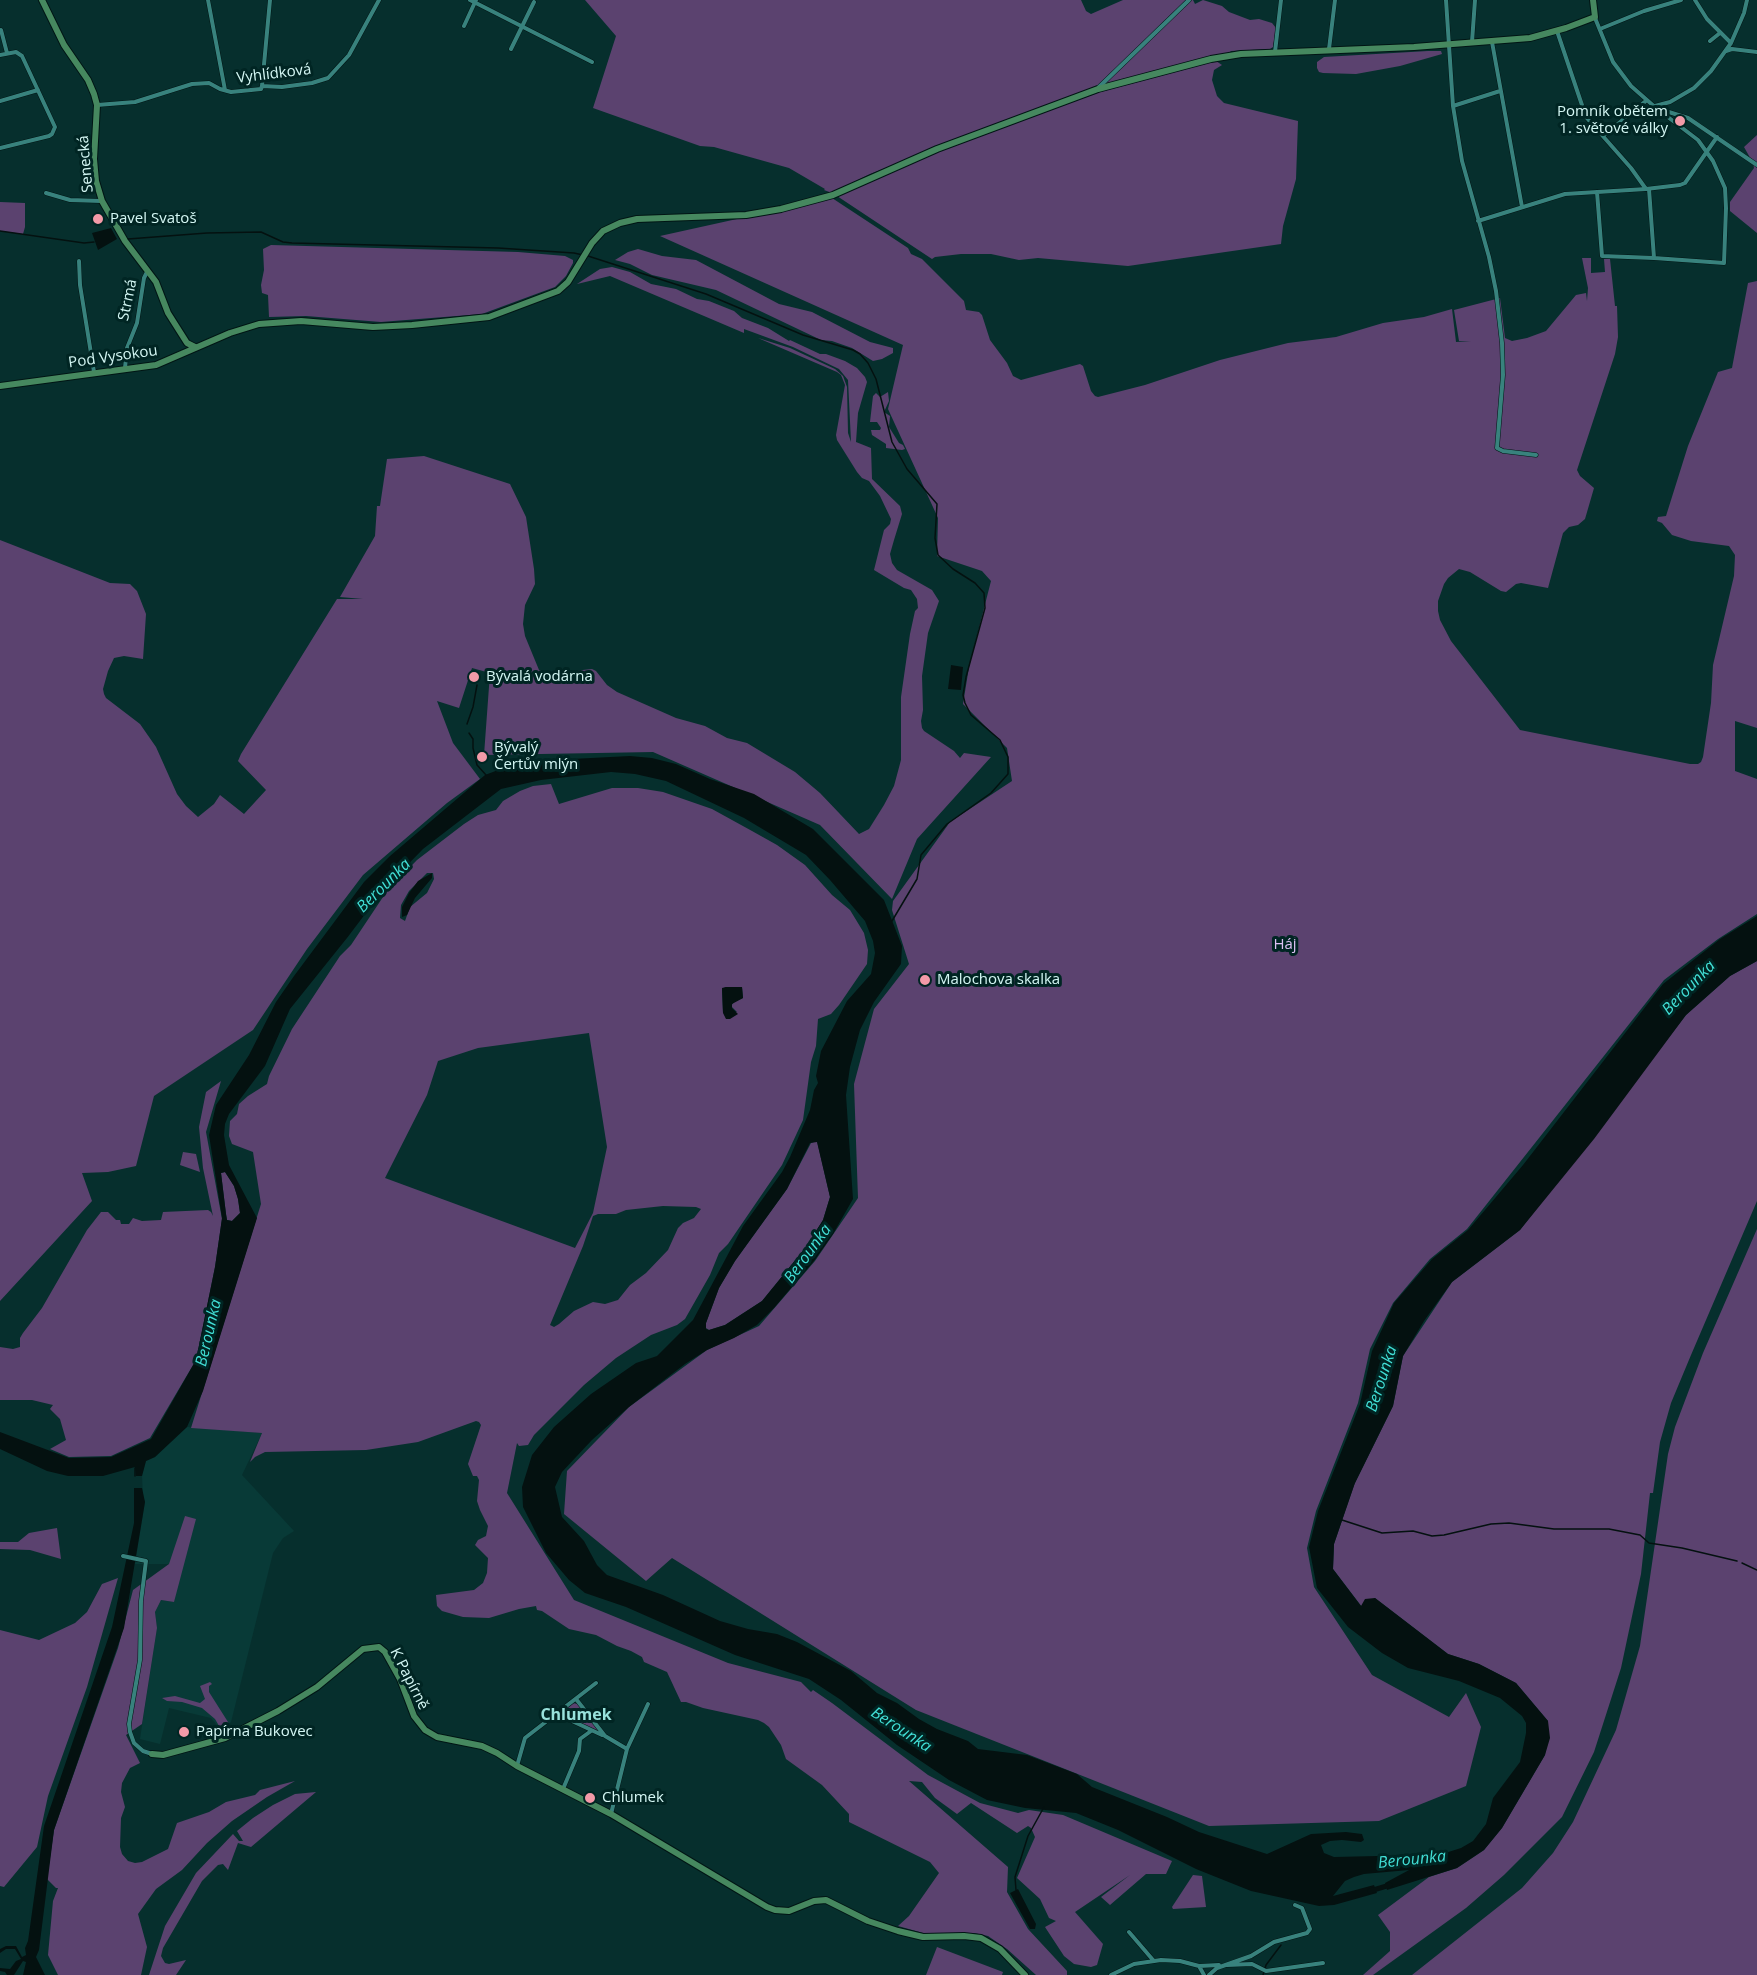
<!DOCTYPE html>
<html>
<head>
<meta charset="utf-8">
<style>
	body { margin:0 }
	canvas { display:block; background:#062f2d }
</style>
</head>
<body>
<canvas width="1757" height="1975"></canvas>
<script>
const context = document.querySelector('canvas').getContext('2d');
context.lineJoin = 'round';
function fill(path, color) { context.fillStyle = color; context.fill(path, 'evenodd'); }
const poly = rows => new Path2D(rows.map(r => 'M' + r).join(''));
function strokePath(path, color, width, dash) { context.strokeStyle = color; context.lineWidth = width; context.lineCap = dash ? 'butt' : 'round'; context.setLineDash(dash || []); context.stroke(path); }
function write(font, color, halo, rows, align = 'center') {
  context.font = font + ' "Open Sans",sans-serif'; context.lineWidth = 6; context.setLineDash([]); context.textBaseline = 'middle'; context.strokeStyle = halo; context.fillStyle = color; for (const [text, x, y, turn = 0] of rows) {
    context.save(); context.translate(x, y); context.rotate((+turn || 0) * Math.PI / 180); context.textAlign = isNaN(turn) ? turn : align; if (halo) context.strokeText(text, 0, 0); context.fillText(text, 0, 0); context.restore();
  }
}
fill(poly([
	[187,1427,262,1433,242,1475,294,1531,283,1538,273,1553,231,1722,221,1730,211,1718,169,1708,160,1744,140,1739,157,1628,155,1612,161,1600,174,1602,185,1516,170,1564,135,1564,145,1502,143,1498,142,1475,146,1461,155,1457]
]), '#083a37');
fill(poly([
	[585,0,1081,0,1086,11,1091,14,1123,0,1186,0,1098,87,870,174,832,193,824,190,825,189,789,168,714,147,700,146,593,108,616,36],
	[1189,0,1193,0,1195,4,1203,0,1222,6,1229,12,1250,20,1259,19,1272,23,1276,28,1273,47,1270,49,1231,51,1228,54,1098,89],
	[1428,51,1441,51,1442,54,1400,66,1356,74,1323,73,1319,72,1317,68,1317,62,1324,57],
	[1216,61,1222,65,1214,70,1212,80,1217,96,1224,103,1298,121,1296,179,1283,226,1281,244,1128,266,1038,258,1019,260,991,254,961,254,935,257,932,259,837,196,938,151,1100,92],
	[1757,135,1757,233,1730,211,1730,202,1754,168,1753,163,1744,147],
	[832,198,908,248,911,254,922,259,964,301,966,310,979,312,982,315,990,340,1007,363,1013,376,1021,380,1080,364,1083,366,1091,391,1095,396,1098,397,1145,385,1220,360,1288,343,1336,337,1383,323,1424,317,1452,309,1456,342,1471,341,1459,341,1454,310,1500,298,1505,338,1512,341,1527,338,1546,331,1576,295,1586,293,1587,301,1588,288,1582,258,1591,258,1591,273,1605,272,1604,259,1610,259,1615,306,1617,306,1618,337,1615,354,1577,470,1580,476,1594,488,1585,519,1578,525,1569,527,1563,533,1548,588,1521,583,1516,584,1506,592,1501,591,1470,572,1459,569,1448,578,1444,584,1438,601,1438,611,1440,620,1451,641,1520,730,1690,764,1698,764,1701,762,1703,757,1711,703,1713,665,1734,576,1735,555,1729,546,1691,541,1672,535,1662,523,1657,521,1658,517,1666,516,1688,446,1718,372,1732,368,1748,283,1757,281,1757,728,1735,721,1735,771,1757,779,1757,914,1718,939,1664,980,1467,1229,1430,1259,1393,1303,1370,1349,1358,1403,1316,1511,1307,1548,1314,1587,1372,1675,1449,1717,1466,1693,1481,1727,1466,1786,1379,1821,1209,1826,916,1710,672,1558,646,1581,564,1514,567,1471,629,1407,707,1350,759,1326,815,1261,858,1198,854,1084,874,1009,909,964,892,910,893,901,950,822,1012,781,1007,748,963,704,969,667,991,581,982,571,937,556,938,518,888,409,903,345,660,236],
	[0,202,25,203,25,227,23,234,0,231],
	[271,245,518,252,565,256,573,260,573,263,566,276,555,287,482,314,381,322,306,316,269,317,268,295,262,293,261,285,264,270,263,249],
	[638,249,662,256,696,260,779,304,812,312,870,342,893,348,893,353,882,359,873,361,852,348,832,341,821,340,716,290,652,275,630,264,615,260,628,252],
	[612,267,630,272,651,284,676,289,697,299,709,301,734,311,742,318,768,328,789,341,790,340,820,354,826,354,845,361,857,368,865,377,867,382,858,413,856,442,871,448,872,479,900,506,902,514,894,540,890,554,892,563,897,570,932,590,939,601,928,633,922,676,923,710,921,721,922,728,924,731,954,751,960,758,964,753,991,757,917,839,892,899,820,825,653,752,484,755,490,673,472,668,459,708,437,701,453,743,480,779,447,803,363,875,307,949,253,1030,154,1096,136,1166,108,1172,82,1173,92,1201,0,1301,0,540,110,583,130,584,137,591,146,614,143,659,124,656,114,658,108,671,103,689,104,694,106,698,140,724,156,747,177,794,186,806,198,817,214,804,220,795,244,814,266,790,238,761,241,754,337,599,363,599,340,597,375,536,377,506,380,506,387,459,424,456,510,484,526,517,534,569,535,584,525,605,523,624,525,636,539,670,555,673,592,669,596,671,607,685,617,692,676,718,705,726,727,738,747,743,795,772,820,793,859,834,869,829,884,805,894,786,901,760,901,697,910,634,915,611,918,608,917,599,911,590,904,588,874,570,884,530,890,524,891,519,880,496,869,481,862,478,857,472,837,440,836,435,845,385,841,375,837,372,758,338,790,348,835,369,843,376,847,387,848,433,851,442,848,380,839,369,793,347,744,329,744,333,610,276,577,284,600,269],
	[888,392,889,401,884,412,890,416,889,427,899,443,903,445,905,449,902,450,886,448,886,444,872,435,871,430,880,430,881,428,877,422,870,422,873,396,876,393,880,397],
	[551,784,559,804,612,788,638,788,663,792,712,809,752,831,777,845,805,865,832,895,850,910,864,933,868,950,867,964,839,1005,831,1014,818,1019,816,1046,811,1062,803,1120,782,1165,728,1244,719,1253,710,1275,685,1319,677,1325,651,1335,616,1358,584,1385,534,1435,528,1445,519,1446,517,1443,507,1493,574,1600,728,1663,801,1682,811,1692,813,1690,832,1703,928,1775,980,1803,1018,1813,1029,1810,1063,1815,1172,1861,1166,1874,1146,1874,1110,1905,1101,1897,1130,1875,1075,1912,1103,1944,1097,1965,1091,1967,1074,1964,1064,1956,1045,1927,1056,1921,1049,1918,1040,1899,1017,1878,1035,1837,1031,1828,1028,1826,1017,1833,971,1803,957,1814,935,1798,922,1782,909,1781,1008,1867,1007,1892,1028,1929,1067,1971,1067,1975,1036,1975,1007,1949,988,1936,974,1933,923,1933,898,1926,909,1916,939,1873,930,1862,849,1822,849,1814,822,1785,786,1759,781,1745,769,1727,764,1723,758,1720,703,1708,686,1702,681,1702,667,1672,644,1662,642,1657,631,1651,617,1646,596,1635,569,1629,542,1611,537,1610,536,1606,519,1609,489,1618,463,1617,442,1611,437,1606,436,1595,474,1590,483,1583,487,1573,488,1558,475,1545,478,1540,486,1536,488,1526,480,1510,477,1501,479,1480,477,1476,473,1476,468,1464,481,1425,479,1422,476,1421,418,1442,366,1450,265,1452,255,1457,250,1462,262,1433,191,1428,261,1204,253,1152,232,1144,229,1136,230,1121,237,1114,239,1104,248,1096,267,1084,269,1076,292,1029,340,956,351,945,387,891,417,860,464,824,478,815,496,810,503,801,520,791,533,786],
	[427,873,433,873,434,879,427,893,410,907,405,921,400,918,401,905,409,891],
	[726,987,742,987,743,998,734,1002,731,1006,737,1012,723,1013,722,989],
	[589,1033,607,1147,593,1213,575,1248,385,1178,427,1095,438,1061,478,1048],
	[663,1206,696,1207,701,1209,694,1218,683,1223,678,1228,668,1250,646,1273,630,1285,618,1300,605,1304,593,1302,574,1311,559,1324,554,1327,550,1325,583,1246,593,1216,598,1214,616,1214,626,1210],
	[1757,961,1757,1201,1691,1355,1671,1403,1660,1442,1653,1493,1650,1493,1641,1574,1621,1668,1594,1752,1562,1817,1504,1875,1466,1908,1373,1975,1363,1975,1390,1951,1390,1932,1378,1915,1429,1877,1457,1868,1484,1850,1502,1828,1545,1755,1548,1721,1516,1683,1479,1664,1448,1654,1375,1598,1362,1607,1333,1569,1334,1544,1354,1485,1393,1406,1403,1356,1452,1282,1520,1230,1686,1015,1730,976],
	[221,1081,206,1132,222,1219,215,1267,196,1360,150,1438,111,1456,69,1457,50,1449,66,1440,60,1419,50,1409,53,1405,32,1400,0,1400,0,1347,13,1349,20,1347,20,1338,23,1333,42,1308,87,1230,101,1212,108,1212,116,1220,120,1220,121,1224,129,1224,133,1218,142,1221,161,1220,163,1212,208,1210,211,1212,213,1216,203,1168,199,1127,206,1092],
	[817,1141,830,1197,823,1220,806,1247,762,1301,725,1325,709,1330,706,1328,706,1323,719,1288,735,1261,787,1189,811,1143],
	[183,1152,196,1154,200,1172,180,1165],
	[225,1172,234,1186,238,1199,240,1213,232,1221,227,1220,226,1214,221,1173],
	[1757,1229,1757,1975,1412,1975,1522,1888,1553,1853,1573,1822,1616,1730,1640,1646,1668,1454,1675,1427,1703,1353],
	[185,1516,196,1519,174,1602,161,1600,155,1612,157,1628,142,1724,126,1735,140,1763,130,1768,122,1783,121,1792,125,1807,121,1818,120,1847,122,1854,128,1861,135,1863,142,1862,168,1849,177,1823,209,1812,226,1802,255,1795,260,1790,295,1781,267,1797,232,1821,207,1843,182,1870,156,1889,138,1914,147,1947,141,1975,58,1975,48,1955,53,1901,58,1888,56,1888,47,1879,54,1830,118,1648,133,1590,169,1564],
	[57,1528,61,1559,30,1550,0,1549,0,1542,18,1542,29,1533],
	[118,1578,87,1687,48,1796,37,1847,4,1887,0,1886,0,1630,39,1640,75,1623,87,1612,102,1584],
	[210,1682,212,1684,209,1686,209,1692,228,1722,231,1730,229,1732,222,1731,215,1719,202,1708,182,1702,167,1701,162,1698,175,1696,200,1703,205,1699,200,1686],
	[572,1703,578,1704,602,1734,564,1715,565,1709],
	[316,1792,251,1847,238,1843,228,1870,223,1864,218,1865,202,1881,163,1948,161,1956,165,1963,169,1964,186,1960,176,1975,149,1975,165,1926,196,1873,233,1834,239,1841,243,1841,237,1831,253,1818,273,1805,295,1794],
	[1193,1875,1202,1876,1206,1907,1173,1909,1172,1907],
	[937,1947,1003,1972,1002,1975,926,1975]
]), '#5b426f');
fill(poly([
	[111,228,117,239,98,250,92,233],
	[951,665,963,667,961,690,948,689],
	[630,756,652,758,676,764,710,779,754,794,813,829,884,900,902,946,901,964,874,1002,860,1030,850,1067,846,1095,853,1199,833,1234,814,1261,774,1308,757,1325,734,1338,707,1350,685,1364,629,1407,592,1440,562,1472,555,1487,562,1517,584,1541,597,1565,607,1575,663,1595,720,1621,748,1629,777,1634,797,1642,851,1671,877,1693,897,1703,919,1719,937,1729,968,1741,978,1749,1027,1755,1077,1774,1092,1787,1167,1817,1199,1832,1267,1854,1311,1834,1346,1832,1362,1834,1364,1840,1361,1842,1342,1840,1330,1841,1321,1845,1324,1853,1334,1857,1420,1855,1442,1854,1461,1848,1473,1841,1486,1824,1493,1798,1520,1762,1526,1733,1526,1723,1522,1716,1500,1698,1459,1681,1408,1668,1382,1653,1348,1627,1317,1588,1309,1547,1318,1511,1360,1404,1372,1351,1394,1303,1432,1259,1468,1230,1523,1165,1663,984,1720,939,1757,916,1757,961,1730,976,1686,1015,1594,1139,1520,1230,1452,1282,1424,1321,1403,1356,1393,1406,1355,1483,1334,1544,1333,1569,1361,1606,1365,1599,1375,1598,1448,1654,1479,1664,1516,1683,1548,1721,1550,1738,1545,1755,1502,1828,1484,1850,1457,1868,1387,1890,1385,1883,1409,1870,1364,1874,1354,1877,1345,1881,1333,1896,1374,1885,1377,1893,1334,1905,1319,1906,1251,1891,1196,1869,1118,1830,1076,1813,1025,1808,987,1800,949,1780,897,1745,841,1700,809,1679,735,1655,626,1607,585,1593,569,1580,546,1553,523,1507,522,1487,532,1455,554,1427,591,1394,636,1363,657,1356,693,1320,743,1226,782,1172,790,1157,810,1110,814,1090,818,1083,816,1076,821,1051,847,1001,871,974,875,953,873,941,865,921,830,880,806,855,744,818,666,781,635,774,611,772,541,780,501,789,423,849,384,889,347,938,290,1009,265,1066,229,1114,225,1124,224,1135,229,1165,257,1218,203,1391,187,1427,155,1457,146,1461,142,1476,136,1476,135,1467,103,1476,68,1476,47,1471,0,1449,0,1432,69,1458,111,1457,151,1439,196,1360,215,1267,222,1218,209,1135,216,1105,249,1055,276,1002,294,976,364,882,390,856,485,775,506,767,532,761],
	[817,1142,830,1197,823,1220,806,1247,762,1301,725,1325,709,1330,706,1329,706,1323,719,1288,735,1261,787,1189,810,1143],
	[225,1172,234,1186,238,1199,240,1213,232,1221,227,1220,226,1214,221,1173],
	[432,873,432,878,415,898,407,915,402,917,402,907,409,893,418,881],
	[726,987,742,987,743,998,732,1004,732,1008,738,1014,730,1019,726,1019,723,1013,722,988],
	[134,1488,142,1488,145,1502,124,1628,54,1830,39,1950,36,1957,45,1975,23,1975,26,1962,23,1961,14,1975,7,1975,5,1972,0,1971,0,1968,10,1969,16,1961,21,1959,15,1949,6,1949,0,1953,0,1949,6,1946,16,1946,22,1957,26,1955,25,1948,28,1941,44,1826,112,1627,134,1523],
	[1018,1889,1036,1924,1035,1929,1030,1929,1010,1893]
]), '#041110');
strokePath(poly([
	[0,231,84,243,94,242],
	[128,239,207,233,261,232,283,242,292,243,498,248,574,253,583,255],
	[588,256,706,294,803,335,853,350,860,354,868,363,876,379,892,442,907,469,937,504,935,538,938,555,953,569,975,583,984,593,985,608,966,677,963,695,965,703,971,715,1000,740,1008,757,1008,774,991,793,947,824,921,855,917,879,892,921],
	[467,724,473,707,477,685],
	[469,733,473,739,473,748,477,765,486,775],
	[135,1468,135,1476],
	[1342,1520,1382,1533,1413,1531,1432,1536,1444,1535,1491,1524,1509,1523,1554,1529,1609,1529,1640,1535,1649,1543,1682,1548,1737,1561],
	[1742,1563,1757,1570],
	[1016,1890,1015,1877,1028,1836,1044,1807],
	[1263,1975,1266,1965,1281,1945]
]), '#041110', 1.5);
strokePath(poly([
	[1370,1891,1390,1885]
]), '#041110', 5);
const street = poly([
	[208,0,225,90],
	[470,0,592,62],
	[1446,0,1453,106,1462,161,1489,257,1496,291,1502,343,1503,375,1497,448,1503,451,1536,455],
	[1595,18,1613,62,1631,86,1656,108,1688,118,1757,165],
	[464,26,476,0],
	[1600,29,1644,11,1681,0],
	[1,30,7,53],
	[1557,31,1586,117,1631,168,1646,189],
	[1710,41,1720,33],
	[1472,42,1475,0],
	[1492,42,1522,207],
	[1731,43,1744,13,1747,0],
	[511,49,534,2],
	[1329,49,1335,0],
	[1726,51,1732,49,1757,52],
	[1275,52,1281,0],
	[0,55,16,52,22,56,55,127,52,134,49,136,0,148],
	[262,86,270,0],
	[1099,87,1189,0],
	[0,101,38,90],
	[97,105,135,102,192,84,209,83,220,89,231,92,261,89,262,86,282,87,312,83,328,78,349,55,379,0],
	[1453,106,1500,91],
	[1655,106,1670,102,1694,88,1711,71,1731,43,1707,19,1695,0],
	[1603,136,1647,100],
	[1597,192,1602,256,1654,258,1649,189],
	[46,193,70,200,101,201],
	[1478,221,1565,194,1646,189,1680,185,1685,183,1717,137],
	[1654,258,1724,263,1726,208,1725,188,1713,161,1698,140,1656,108],
	[79,261,80,285,94,372],
	[125,368,127,348,137,323,144,278,147,272],
	[123,1556,146,1561,141,1601,140,1660,129,1724,130,1732,134,1743,143,1751,152,1754],
	[576,1699,605,1736,627,1749],
	[557,1714,602,1735],
	[517,1766,525,1738,596,1683],
	[563,1789,579,1751,580,1739,591,1731],
	[611,1814,627,1749,648,1704],
	[1129,1932,1153,1960],
	[1227,1965,1252,1964,1266,1971,1323,1963],
	[1199,1966,1219,1965],
	[1111,1975,1134,1964,1161,1960,1180,1961,1199,1966,1204,1975],
	[1209,1975,1217,1968,1251,1956,1274,1942,1307,1933,1310,1929,1302,1908,1295,1905]
]);
const secondary = poly([
	[42,0,64,45,88,80,94,94,97,105,94,159,96,181,102,201,125,241,156,282,168,313,187,343,195,347],
	[0,386,156,365,230,333,259,324,301,321,373,327,412,325,489,317,558,291,568,282,592,243,603,231,620,223,637,219,746,215,781,209,833,195,937,149,1098,89,1211,59,1241,54,1414,47,1530,38,1566,28,1595,17,1593,0],
	[152,1754,163,1755,225,1738,278,1711,317,1687,363,1649,379,1647,385,1652,400,1679,414,1716,425,1730,437,1737,482,1746,497,1753,517,1766,611,1814,767,1907,775,1910,789,1911,814,1901,826,1900,868,1921,898,1931,923,1937,964,1936,981,1938,1000,1949,1025,1975]
]);
strokePath(street, '#011514', 5);
strokePath(secondary, '#011514', 8);
strokePath(street, '#38827d', 4);
strokePath(secondary, '#46885f', 6);
for (const [x, y, r, color] of [
	[1680,121,6,"#f39aa8"],
	[98,219,6,"#f39aa8"],
	[474,677,6,"#f39aa8"],
	[482,757,6,"#f39aa8"],
	[925,980,6,"#f39aa8"],
	[184,1732,6,"#f39aa8"],
	[590,1798,6,"#f39aa8"]
]) { const dot = new Path2D(); dot.arc(x, y, r, 0, 2 * Math.PI); context.fillStyle = color; context.fill(dot); strokePath(dot, '#002523', 2); }
write('15px', '#d4f7f4', '#002523', [
	["Vyhlídková",274,74,-7],
	["Senecká",86,164,-95],
	["Strmá",128,300,-78],
	["Pod Vysokou",113,357,-8],
	["K Papírně",409,1679,63]
]);
write('15px', '#d4f7f4', '#002523', [
	["Pomník obětem",1668,112,"right"],
	["1. světové války",1668,129,"right"],
	["Pavel Svatoš",110,219],
	["Bývalá vodárna",486,677],
	["Bývalý",494,748],
	["Čertův mlýn",494,765],
	["Malochova skalka",937,980],
	["Papírna Bukovec",196,1732],
	["Chlumek",602,1798]
], 'left');
write('15px', '#ddc1f5', '#002523', [
	["Háj",1285,945]
]);
write('italic 16px', '#41dfd6', '#002523', [
	["Berounka",384,886,-45],
	["Berounka",1689,988,-46],
	["Berounka",808,1254,-54],
	["Berounka",209,1333,-77],
	["Berounka",1382,1379,-72],
	["Berounka",901,1730,33],
	["Berounka",1412,1860,-6]
]);
write('bold 16px', '#98e2dc', '#002523', [
	["Chlumek",576,1715]
]);
</script>
</body>
</html>
